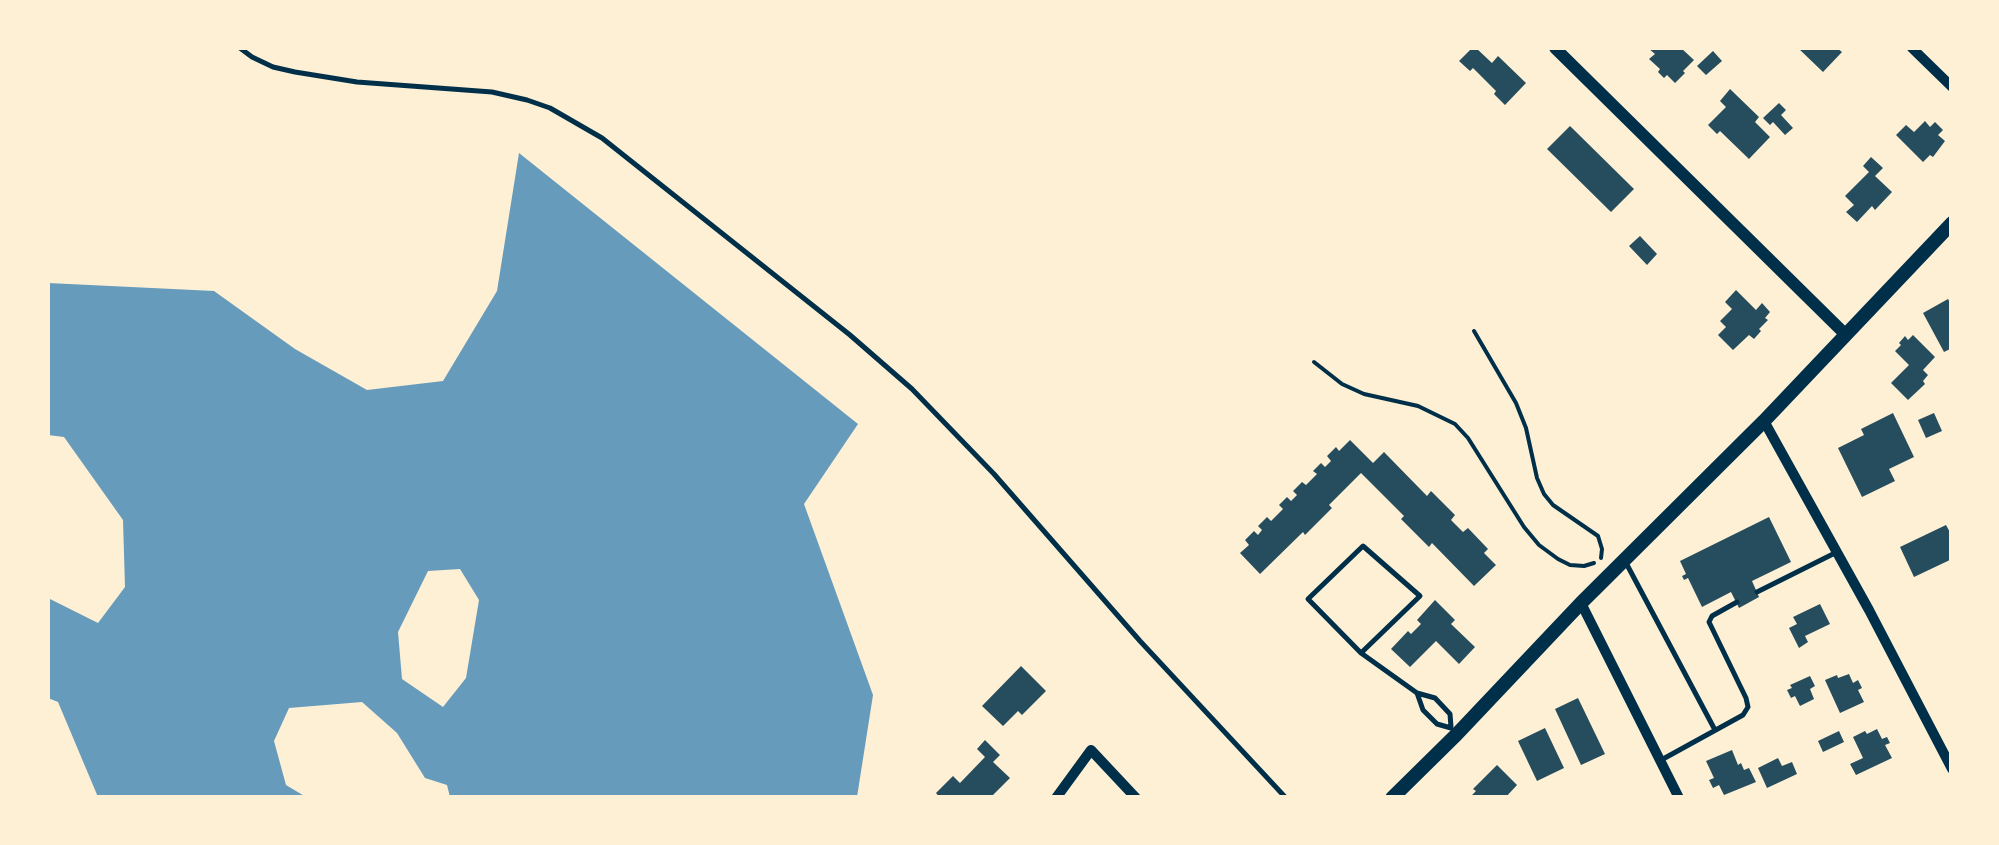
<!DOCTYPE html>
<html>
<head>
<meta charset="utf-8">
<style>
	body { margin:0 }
	#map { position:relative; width:1999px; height:845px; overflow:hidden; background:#fdf0d5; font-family:"Playfair Display",serif }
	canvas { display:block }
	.frame { position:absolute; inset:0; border:50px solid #fdf0d5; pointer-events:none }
</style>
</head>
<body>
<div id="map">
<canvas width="1999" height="845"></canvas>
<div class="frame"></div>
</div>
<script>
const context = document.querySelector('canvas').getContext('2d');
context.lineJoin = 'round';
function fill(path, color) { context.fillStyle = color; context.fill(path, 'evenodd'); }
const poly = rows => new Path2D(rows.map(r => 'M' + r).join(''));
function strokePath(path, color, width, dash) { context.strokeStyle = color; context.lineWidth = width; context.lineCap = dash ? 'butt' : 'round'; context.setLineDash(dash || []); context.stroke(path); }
fill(poly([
	[519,153,858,424,804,504,873,695,857,797,450,797,447,785,425,778,397,733,362,702,289,708,274,741,286,785,306,797,98,797,58,702,48,698,48,598,98,623,125,587,123,520,64,437,48,435,48,283,214,291,295,349,367,390,443,381,497,291],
	[460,569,479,600,466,678,443,707,402,679,398,632,428,571]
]), '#669bbc');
fill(poly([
	[1472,48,1476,48,1492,63,1498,56,1526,83,1505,105,1494,94,1496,91,1473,68,1470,71,1459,61],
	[1648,48,1681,48,1694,60,1683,71,1685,73,1675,83,1667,75,1664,78,1658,72,1660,69,1649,59,1655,54],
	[1798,48,1837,48,1842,52,1823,72],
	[1713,51,1722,61,1706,75,1697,66],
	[1730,89,1759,117,1755,122,1770,137,1749,159,1720,131,1717,134,1708,125,1726,107,1720,101],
	[1779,103,1786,110,1781,115,1793,128,1785,135,1773,122,1770,125,1763,118],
	[1925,121,1930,127,1935,122,1943,130,1938,135,1945,141,1933,157,1930,155,1923,162,1896,135,1906,125,1914,132],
	[1570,126,1634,189,1611,212,1547,149],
	[1871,157,1883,168,1875,176,1892,192,1875,210,1872,206,1857,222,1846,212,1854,205,1845,196,1869,172,1863,166],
	[1640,236,1657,254,1647,265,1629,246],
	[1736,290,1756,310,1762,303,1770,312,1765,318,1768,320,1759,329,1761,331,1754,339,1749,335,1733,350,1718,335,1726,327,1720,321,1732,309,1725,302],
	[1948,299,1952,306,1952,348,1944,352,1923,313],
	[1913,335,1935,357,1923,370,1928,375,1923,381,1925,384,1908,400,1891,383,1909,365,1895,351,1901,345,1899,343,1905,336,1908,340],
	[1893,413,1914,457,1889,469,1895,481,1862,497,1838,448,1864,435,1861,429],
	[1934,413,1942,431,1926,438,1918,420],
	[1350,440,1373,463,1384,452,1427,496,1431,491,1455,515,1451,520,1463,532,1468,528,1488,549,1484,553,1496,565,1474,586,1432,543,1429,547,1401,519,1404,516,1361,473,1329,505,1332,508,1305,535,1303,532,1260,574,1240,553,1249,545,1245,540,1254,531,1258,535,1262,530,1258,526,1267,517,1271,521,1283,509,1279,505,1287,497,1291,501,1297,495,1293,491,1302,482,1306,485,1317,474,1313,471,1321,463,1325,467,1331,461,1327,456,1336,447,1339,451],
	[1769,517,1791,562,1752,581,1759,597,1739,608,1731,592,1702,607,1688,578,1684,580,1682,576,1686,574,1680,561],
	[1946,525,1952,536,1952,559,1914,577,1900,547],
	[1435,600,1455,620,1451,624,1475,647,1459,664,1436,641,1410,667,1391,649,1408,631,1411,634,1421,624,1417,620],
	[1820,604,1830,624,1805,636,1808,642,1799,648,1789,628,1797,624,1793,617],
	[1021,666,1046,691,1022,715,1018,711,1003,726,982,706],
	[1849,674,1853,683,1858,680,1862,688,1858,690,1864,702,1840,713,1825,680,1837,675,1838,678],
	[1810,676,1815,686,1810,689,1814,699,1800,706,1795,696,1791,698,1787,690,1792,688,1790,685],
	[1578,698,1605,754,1581,765,1555,709],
	[1545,728,1564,768,1537,781,1518,741],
	[1877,729,1882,739,1887,737,1890,743,1885,745,1892,758,1856,775,1850,764,1863,758,1853,737,1865,731,1867,734],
	[1839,731,1844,742,1823,752,1818,741],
	[985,740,1000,755,993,762,1010,778,990,798,940,798,936,793,953,776,960,783,985,757,977,749],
	[1732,750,1738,765,1741,763,1744,770,1749,768,1756,782,1724,795,1719,785,1713,788,1709,780,1714,778,1706,761],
	[1778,758,1782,766,1792,762,1797,774,1767,788,1758,768],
	[1497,765,1517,785,1505,798,1469,798,1476,791,1473,789]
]), '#264d5e');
strokePath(poly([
	[1474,331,1516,403,1526,428,1537,478,1544,494,1553,505,1598,536,1602,549,1601,558],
	[1314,362,1342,384,1364,394,1418,406,1455,424,1468,438,1524,527,1539,545,1558,559,1570,565,1584,566,1594,563]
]), '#003049', 4);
strokePath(poly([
	[240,48,252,57,273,67,295,72,357,82,492,92,527,100,550,108,602,138,850,335,912,389,994,474,1140,641,1286,798],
	[1625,561,1715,730],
	[1757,592,1835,553],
	[1361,653,1420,596,1363,546,1308,599,1361,653,1417,693,1435,698,1450,714,1451,727],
	[1417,693,1423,710,1437,724,1451,728],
	[1663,759,1743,715,1748,707,1746,698,1709,622,1712,616,1737,602]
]), '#003049', 5);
strokePath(poly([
	[1912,48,1952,87],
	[1764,421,1869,610,1952,769],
	[1581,603,1679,798],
	[1056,798,1091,750,1136,798]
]), '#003049', 10);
strokePath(poly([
	[1555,48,1846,335]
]), '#003049', 12);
strokePath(poly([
	[1392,798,1457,734,1581,603,1764,421,1952,223]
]), '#003049', 14);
</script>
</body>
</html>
